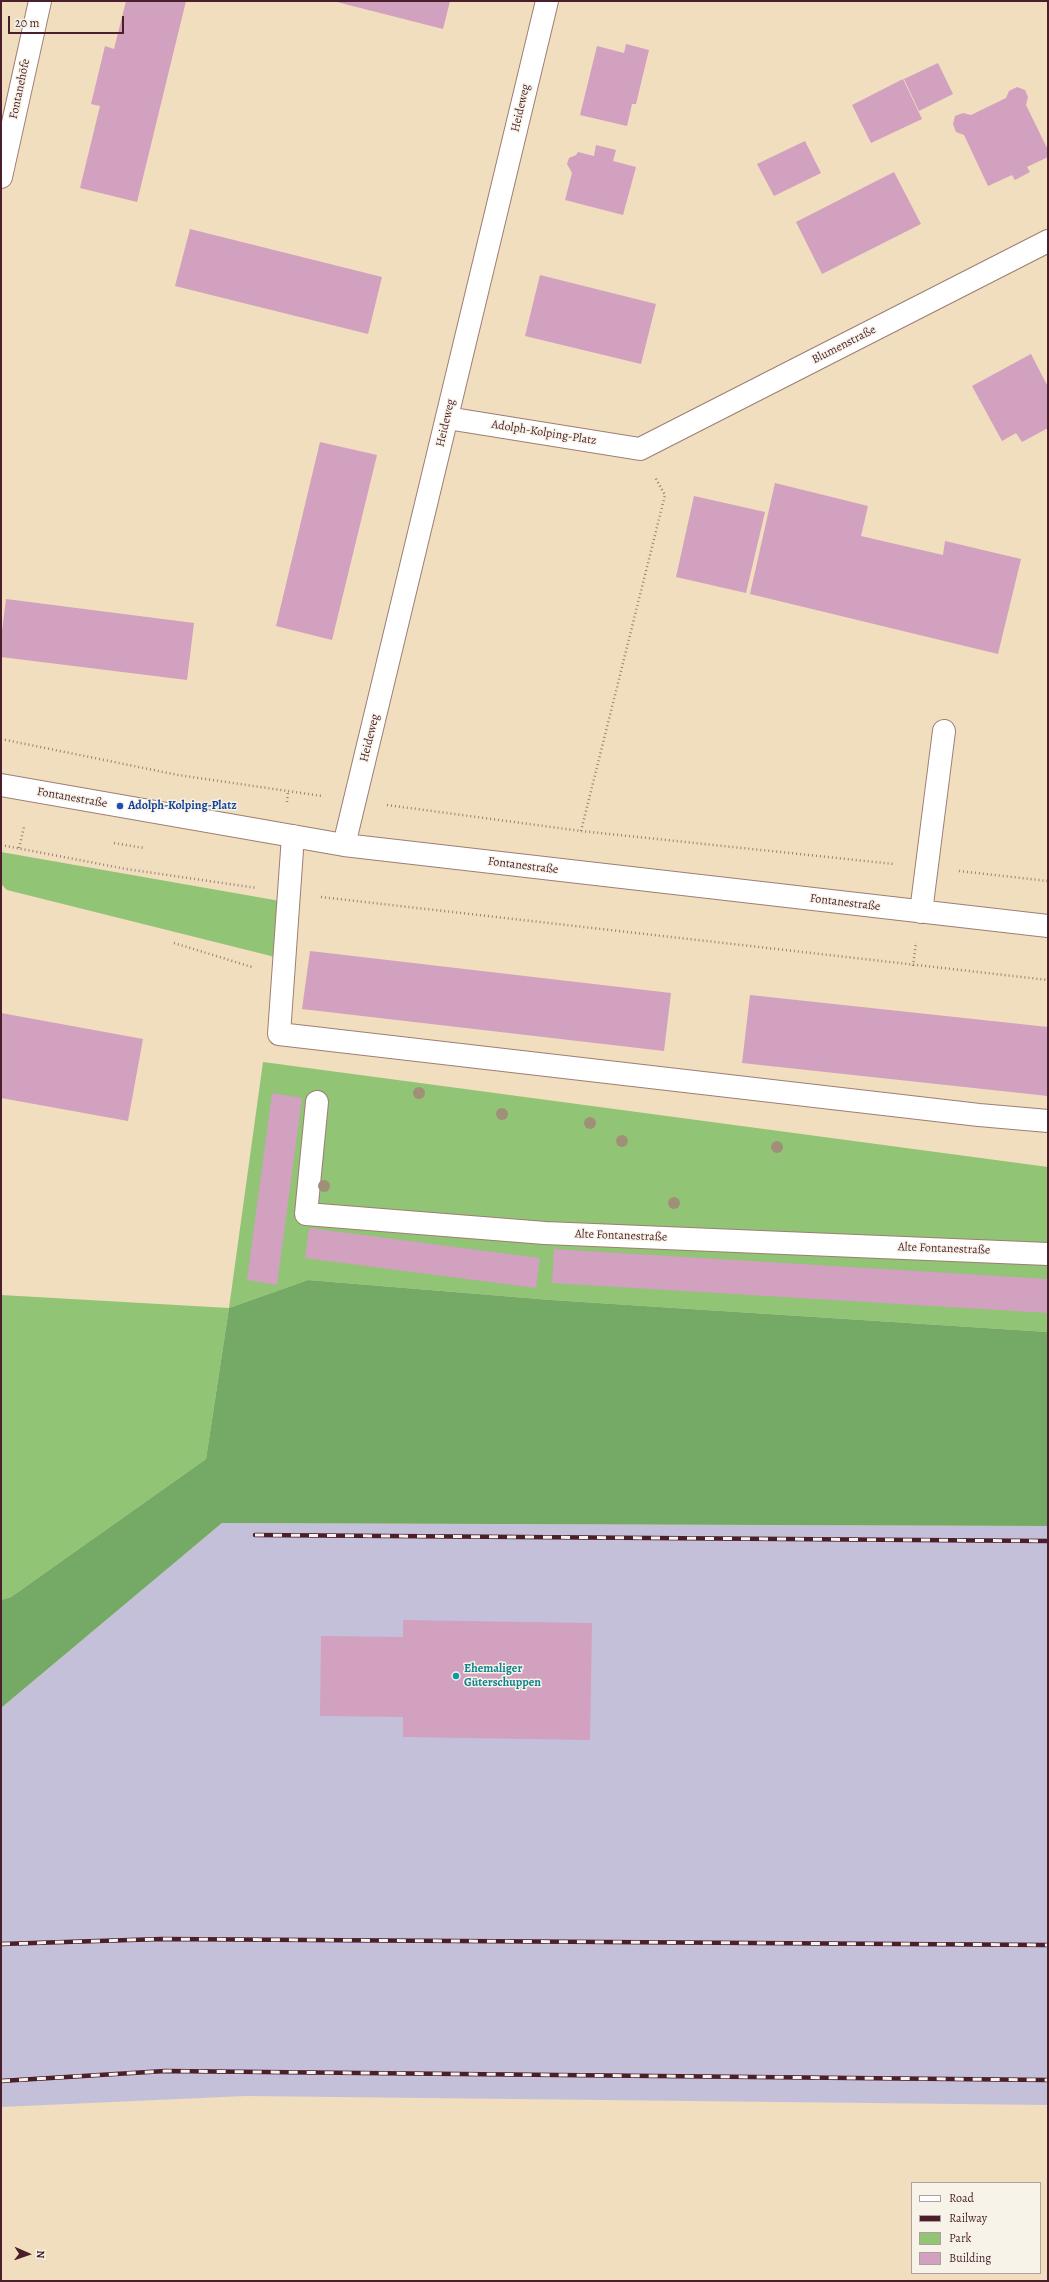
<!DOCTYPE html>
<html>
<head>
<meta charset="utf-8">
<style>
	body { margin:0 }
	#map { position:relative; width:1049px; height:2282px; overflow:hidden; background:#f0debe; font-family:Alegreya,serif }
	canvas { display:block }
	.frame { position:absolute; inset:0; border:2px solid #4a1f2b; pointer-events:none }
	.legend { position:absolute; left:911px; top:2182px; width:130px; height:92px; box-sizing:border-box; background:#f7f3e8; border:1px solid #b29e9c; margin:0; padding:5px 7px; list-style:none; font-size:12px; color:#4a1f2b }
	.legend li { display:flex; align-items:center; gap:8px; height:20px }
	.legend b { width:20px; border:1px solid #b29e9c }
	.north { position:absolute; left:8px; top:2234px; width:40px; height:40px; -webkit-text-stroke:3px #f7f3e8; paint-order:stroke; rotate:92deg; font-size:11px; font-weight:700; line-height:16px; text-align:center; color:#4a1f2b }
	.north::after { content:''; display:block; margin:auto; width:14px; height:18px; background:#4a1f2b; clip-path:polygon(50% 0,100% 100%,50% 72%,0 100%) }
	.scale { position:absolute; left:8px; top:16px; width:116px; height:18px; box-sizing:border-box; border:2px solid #4a1f2b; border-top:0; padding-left:5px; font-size:12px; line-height:14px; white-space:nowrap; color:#4a1f2b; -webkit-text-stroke:3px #f7f3e8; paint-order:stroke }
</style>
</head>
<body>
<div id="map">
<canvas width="1049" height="2282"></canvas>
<div class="frame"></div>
<ul class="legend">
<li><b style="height:5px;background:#fff"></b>Road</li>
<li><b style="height:5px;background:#4a1f2b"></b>Railway</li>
<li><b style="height:11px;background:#91c475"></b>Park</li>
<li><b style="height:11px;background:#d1a1bf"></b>Building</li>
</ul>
<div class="north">N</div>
<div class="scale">20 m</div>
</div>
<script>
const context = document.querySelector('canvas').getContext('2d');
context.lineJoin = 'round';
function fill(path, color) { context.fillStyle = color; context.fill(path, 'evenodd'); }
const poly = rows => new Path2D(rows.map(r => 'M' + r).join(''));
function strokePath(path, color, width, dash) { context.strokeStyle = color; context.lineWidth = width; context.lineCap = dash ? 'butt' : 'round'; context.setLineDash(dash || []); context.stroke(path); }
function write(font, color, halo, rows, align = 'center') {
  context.font = font + ' Alegreya,serif'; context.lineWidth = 3; context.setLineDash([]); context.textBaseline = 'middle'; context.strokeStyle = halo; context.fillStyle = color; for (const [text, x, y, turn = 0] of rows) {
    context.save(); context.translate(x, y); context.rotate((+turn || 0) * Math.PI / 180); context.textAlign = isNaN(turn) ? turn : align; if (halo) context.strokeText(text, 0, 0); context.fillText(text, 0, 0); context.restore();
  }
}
fill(poly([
	[222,1523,1048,1526,1048,2105,246,2096,1,2107,1,1708]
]), '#c5c0da');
fill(poly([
	[1,852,280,901,275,957,7,890,1,884],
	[263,1062,1048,1167,1048,1332,551,1300,308,1280,229,1308,206,1459,11,1597,1,1600,1,1295,229,1308]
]), '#91c475');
fill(poly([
	[308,1280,551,1300,1048,1332,1048,1526,222,1523,1,1708,1,1600,11,1597,206,1459,229,1308]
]), '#74aa66');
fill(poly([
	[126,1,186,1,137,202,80,188,100,106,91,104,105,46,114,49],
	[333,1,450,1,443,29],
	[626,44,649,50,636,104,632,104,627,126,580,115,597,46,624,53],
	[938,63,953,94,919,111,904,79],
	[903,79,922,119,871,143,852,105],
	[1017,87,1025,90,1028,97,1026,105,1048,150,1048,157,1027,167,1030,172,1015,180,1012,175,988,186,964,135,956,132,953,124,955,116,963,113,971,115,1006,98,1009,91],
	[805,141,821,173,774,196,757,164],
	[596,145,616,150,613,161,636,167,623,215,565,200,572,173,567,164,569,158,576,155,578,152,594,156],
	[894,172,921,224,822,274,796,222],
	[190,229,382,277,368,334,175,286],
	[540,275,656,304,641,364,525,336],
	[1031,354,1048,387,1048,428,1022,442,1016,433,1002,441,972,386],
	[320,442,377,455,332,640,276,626],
	[775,483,868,506,861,536,943,555,945,541,1021,559,998,654,750,594],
	[694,496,765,512,746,593,676,577],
	[6,599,194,623,187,680,1,657,1,639],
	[310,951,671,993,664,1051,302,1009],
	[750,995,1048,1027,1048,1096,742,1063],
	[1,1013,143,1039,128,1121,1,1098],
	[272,1093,302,1098,277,1285,247,1280],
	[309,1228,540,1258,536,1288,305,1258],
	[554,1249,1048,1279,1048,1313,552,1283],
	[403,1620,592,1623,590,1740,403,1737,403,1717,320,1716,321,1636,403,1637]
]), '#d1a1bf');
const minor = poly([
	[1,177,40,1],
	[447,418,640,449,1048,241],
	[1,785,344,845,1048,926],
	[293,836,279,1034,979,1115,1048,1121],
	[344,845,547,1],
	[921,912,944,731],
	[317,1102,306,1214,545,1233,1048,1254]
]);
strokePath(minor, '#9d7e74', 24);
strokePath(poly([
	[1,739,178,775,322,796],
	[287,802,288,792],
	[387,805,581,831,894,864],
	[581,831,665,495,655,477],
	[114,843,144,848],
	[1,845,126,869,257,888],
	[19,848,24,827],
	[959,871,1048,881],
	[321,897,1048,980],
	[174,943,252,967],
	[913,966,916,942]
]), '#9d7e74', 2.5, [1, 3]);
strokePath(minor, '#fff', 22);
const rail = poly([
	[255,1535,1048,1541],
	[1,1944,162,1939,1048,1945],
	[1,2081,165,2071,1048,2080]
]);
strokePath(rail, '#4a1f2b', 4.5);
strokePath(rail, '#f7f3e8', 3, [9]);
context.fillStyle = '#a09079';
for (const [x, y] of [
	[419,1093],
	[502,1114],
	[590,1123],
	[622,1141],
	[777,1147],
	[324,1186],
	[674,1203]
]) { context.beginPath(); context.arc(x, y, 6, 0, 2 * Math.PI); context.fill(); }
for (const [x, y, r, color] of [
	[120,806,4,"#1a4fb4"],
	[456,1676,4,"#0f9aa8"]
]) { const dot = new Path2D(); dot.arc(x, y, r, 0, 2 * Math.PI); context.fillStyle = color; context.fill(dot); strokePath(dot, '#f7f3e8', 1.5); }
write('12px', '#4a1f2b', '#f7f3e8', [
	["Fontanehöfe",20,89,-78],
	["Heideweg",521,108,-77],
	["Blumenstraße",844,345,-27],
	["Heideweg",446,423,-77],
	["Adolph-Kolping-Platz",544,433,9],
	["Heideweg",370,738,-76],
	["Fontanestraße",72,798,10],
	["Fontanestraße",523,866,7],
	["Fontanestraße",845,903,7],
	["Alte Fontanestraße",621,1236,2],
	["Alte Fontanestraße",944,1249,2]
]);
write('bold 12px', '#164399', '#f7f3e8', [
	["Adolph-Kolping-Platz",128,806]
], 'left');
write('bold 12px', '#0d838f', '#f7f3e8', [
	["Ehemaliger",464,1669],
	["Güterschuppen",464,1683]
], 'left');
</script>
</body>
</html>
